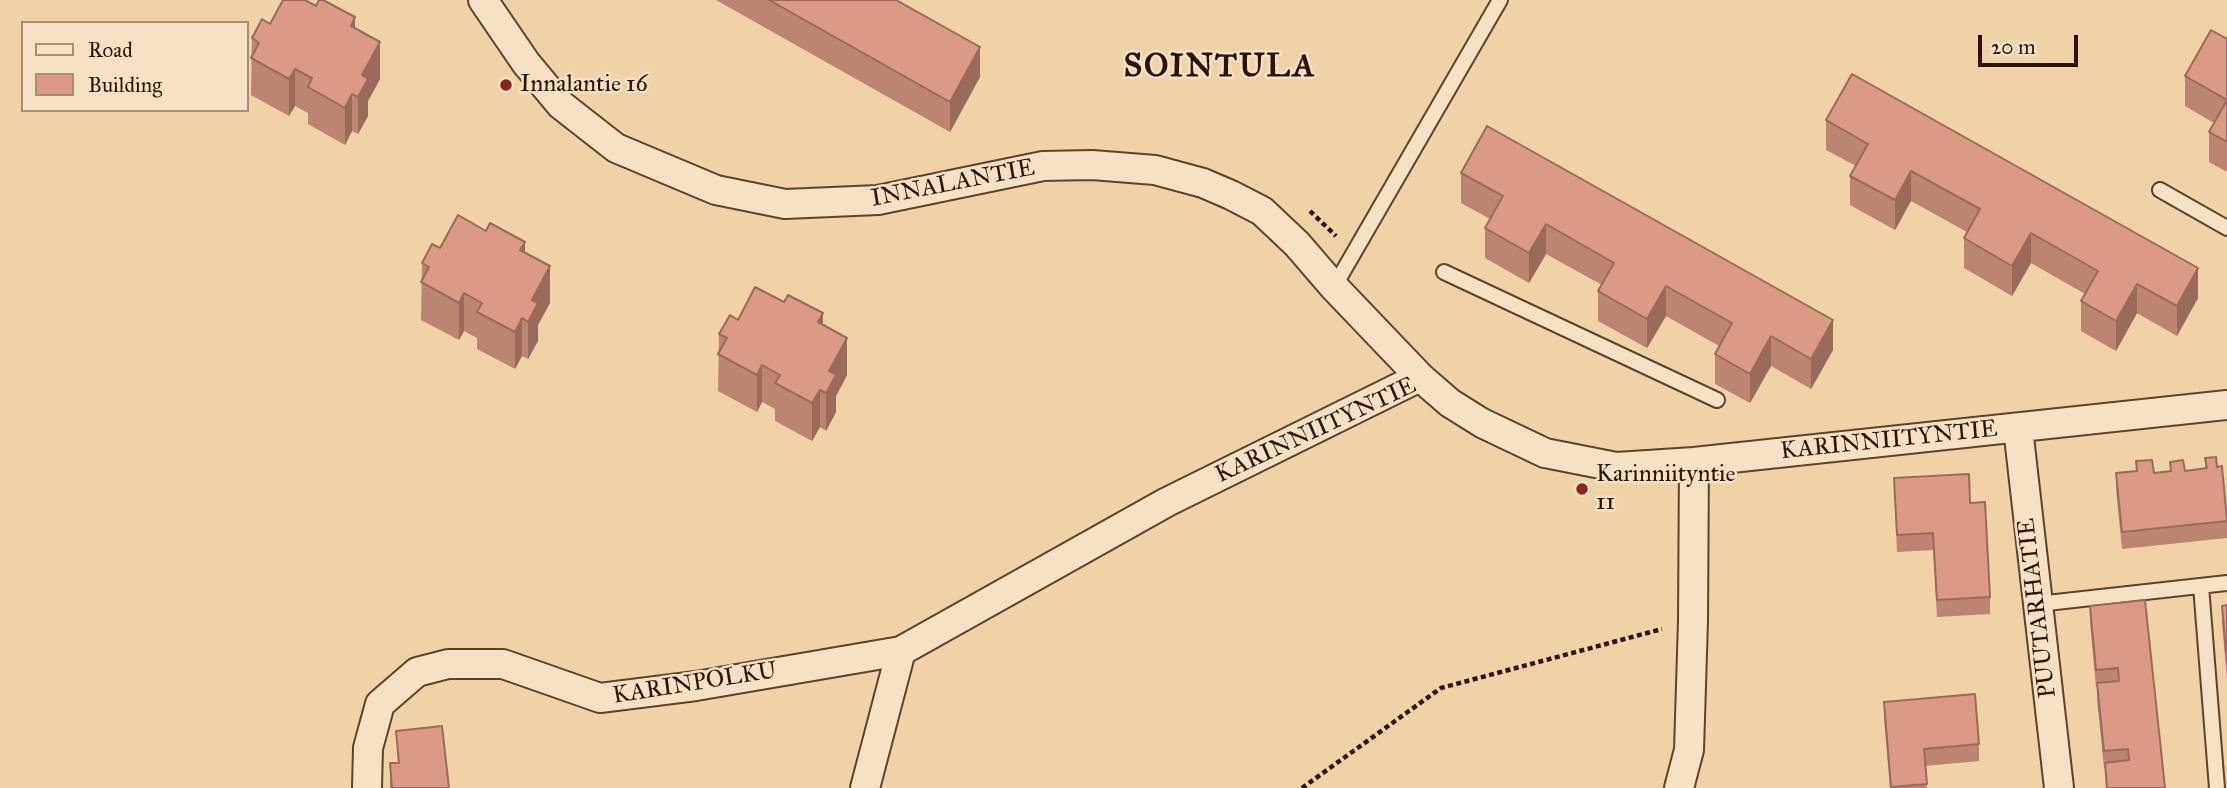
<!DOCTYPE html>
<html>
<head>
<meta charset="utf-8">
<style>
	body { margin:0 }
	#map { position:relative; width:2227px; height:788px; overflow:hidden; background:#efd3a5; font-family:"IM FELL Great Primer",serif }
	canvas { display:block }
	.legend { position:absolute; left:21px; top:21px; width:228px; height:91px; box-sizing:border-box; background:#f5e2c4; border:2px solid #a48f78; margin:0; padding:9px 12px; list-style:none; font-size:21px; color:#2b1307 }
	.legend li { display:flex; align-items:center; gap:14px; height:35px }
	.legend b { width:35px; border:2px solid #a48f78 }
	.scale { position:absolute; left:1978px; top:35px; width:100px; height:32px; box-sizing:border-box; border:4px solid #2b1307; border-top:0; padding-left:9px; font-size:21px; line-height:24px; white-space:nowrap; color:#2b1307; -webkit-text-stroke:5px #f5e2c4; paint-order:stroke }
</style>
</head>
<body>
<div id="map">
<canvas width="2227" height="788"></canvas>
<ul class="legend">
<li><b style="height:9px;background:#f5e2c4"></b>Road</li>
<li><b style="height:19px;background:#dc9984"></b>Building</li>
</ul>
<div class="scale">20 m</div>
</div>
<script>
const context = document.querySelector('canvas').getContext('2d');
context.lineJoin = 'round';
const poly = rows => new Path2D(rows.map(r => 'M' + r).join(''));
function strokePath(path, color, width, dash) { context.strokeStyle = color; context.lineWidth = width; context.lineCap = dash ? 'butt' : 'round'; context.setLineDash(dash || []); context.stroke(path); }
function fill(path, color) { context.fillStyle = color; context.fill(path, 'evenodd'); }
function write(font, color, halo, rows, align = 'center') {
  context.font = font + ' "IM FELL Great Primer",serif'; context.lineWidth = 5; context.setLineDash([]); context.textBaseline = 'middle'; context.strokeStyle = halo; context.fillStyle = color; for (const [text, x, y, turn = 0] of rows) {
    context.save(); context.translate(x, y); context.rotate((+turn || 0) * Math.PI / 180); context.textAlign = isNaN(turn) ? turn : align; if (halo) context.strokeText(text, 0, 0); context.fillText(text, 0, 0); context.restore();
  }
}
const service = poly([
	[2160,190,2227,228],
	[1444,272,1717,400],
	[1334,287,1500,0],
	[2201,586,2217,788],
	[2038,604,2227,583]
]);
const minor = poly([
	[483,0,526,63,561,105,616,148,716,190,785,204,878,200,1043,166,1092,165,1155,170,1203,183,1231,195,1262,211,1297,244,1334,287,1420,377,1450,403,1482,423,1545,453,1616,467,1694,462,2227,405],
	[2018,428,2059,788],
	[367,788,368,748,380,704,417,672,448,664,503,664,600,698,696,686,901,651],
	[865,788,901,651,1167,502,1420,377],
	[1679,788,1689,750,1693,621,1694,462]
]);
strokePath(service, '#5c432e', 18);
strokePath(minor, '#5c432e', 32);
strokePath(poly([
	[1310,211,1336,236],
	[1302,788,1441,688,1662,629]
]), '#2b1307', 4.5, [5, 3.5]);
strokePath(service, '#f5e2c4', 14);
strokePath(minor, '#f5e2c4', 28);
fill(poly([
	[716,0,896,0,980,77,950,132],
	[270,24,355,29,380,79,368,101,368,116,358,134,352,131,345,145,308,124,308,113,295,106,289,116,251,95,252,38],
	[2227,39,2227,172,2209,162,2209,132,2214,123,2185,106,2185,76],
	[1826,120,2198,298,2177,336,2137,313,2116,351,2081,331,2081,301,2085,294,2031,263,2012,296,1964,268,1964,238,1967,232,1911,201,1895,230,1850,205,1850,176,1856,166,1826,150],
	[1461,173,1833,350,1811,389,1771,366,1750,403,1715,384,1715,354,1719,346,1666,316,1647,348,1598,321,1598,291,1602,285,1546,254,1529,283,1485,258,1485,228,1490,219,1461,203],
	[440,248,525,253,550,303,538,325,538,341,528,359,522,356,515,369,477,349,477,338,464,331,459,340,421,320,422,263],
	[738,320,823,325,847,375,836,396,836,412,826,431,820,427,812,441,775,421,775,409,762,402,757,412,718,391,719,334],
	[2205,458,2217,467,2227,511,2227,538,2122,549,2116,490,2116,473,2136,471,2136,461,2154,473,2170,471,2170,462,2185,471,2205,469],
	[1894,478,1970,503,1990,597,1990,614,1937,617,1933,550,1897,552],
	[2145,600,2165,788,2106,788,2105,768,2104,768,2097,700,2097,687,2096,687,2090,623,2090,606],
	[2227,605,2227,681,2222,623,2222,606],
	[1884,702,1979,744,1979,761,1925,766,1927,788,1890,788,1884,719],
	[396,731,449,788,390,788,390,763,398,763]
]), '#bd8472');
fill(poly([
	[355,17,355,55,351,26],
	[380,42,380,79,368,101,368,116,358,134,358,97,362,75],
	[980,47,980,77,950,132,950,102],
	[295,69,295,106,289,116,289,79],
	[352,94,352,131,345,145,345,108],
	[1911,171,1911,201,1895,230,1895,200],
	[1546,224,1546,254,1529,283,1529,253],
	[2031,233,2031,263,2012,296,2012,266],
	[525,242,525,279,520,250],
	[550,266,550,303,538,325,538,341,528,359,528,322,532,300],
	[2198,268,2198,298,2177,336,2177,306],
	[2137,284,2137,313,2116,351,2116,321],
	[1666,286,1666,316,1647,348,1647,319],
	[464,293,464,331,459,340,459,303],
	[823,313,823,351,818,322],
	[522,318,522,356,515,369,515,332],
	[1833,320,1833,350,1811,389,1811,359],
	[1771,336,1771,366,1750,403,1750,374],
	[847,338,847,375,836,396,836,412,826,431,826,393,829,371],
	[762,365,762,402,757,412,757,375],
	[820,390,820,427,812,441,812,403]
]), '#9a6b5c');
const building = poly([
	[283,0,305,0,316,6,319,0,323,0,355,17,351,26,380,42,362,75,368,79,358,97,352,94,345,108,308,87,312,78,295,69,289,79,251,58,259,43,252,38,262,19,270,24,283,0],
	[769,0,896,0,980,47,950,102,769,0],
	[2211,30,2227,39,2227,100,2185,76,2211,30],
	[1852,74,2198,268,2177,306,2137,284,2116,321,2081,301,2098,271,2031,233,2012,266,1964,238,1980,209,1911,171,1895,200,1850,176,1868,144,1826,120,1852,74],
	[2227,100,2227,142,2209,132,2227,100],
	[1487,126,1833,320,1811,359,1771,336,1750,374,1715,354,1732,323,1666,286,1647,319,1598,291,1614,263,1546,224,1529,253,1485,228,1503,196,1461,173,1487,126],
	[458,215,486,231,490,223,525,242,520,250,550,266,532,300,538,303,528,322,522,318,515,332,477,312,482,303,464,293,459,303,421,282,429,267,422,263,432,244,440,248,458,215],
	[755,287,784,302,788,295,823,313,818,322,847,338,829,371,836,375,826,393,820,390,812,403,775,383,780,375,762,365,757,375,718,354,727,338,719,334,730,315,738,320,755,287],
	[2216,457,2217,467,2222,466,2227,521,2122,532,2116,473,2137,471,2136,461,2152,460,2154,473,2171,471,2170,462,2183,460,2185,471,2207,468,2205,458,2216,457],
	[1969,474,1970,503,1985,502,1990,597,1937,600,1933,533,1897,535,1894,478,1969,474],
	[2145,600,2165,788,2107,788,2105,763,2129,760,2128,749,2104,751,2097,683,2119,681,2118,668,2096,670,2090,606,2145,600],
	[2227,605,2227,663,2222,606,2227,605],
	[1975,694,1979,744,1924,749,1927,784,1891,787,1884,702,1975,694],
	[442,726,449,788,392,788,390,763,399,763,396,731,442,726]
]);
fill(building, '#dc9984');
strokePath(building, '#9a6b5c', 2);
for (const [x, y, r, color] of [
	[506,85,7,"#8f2418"],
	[1582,489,7,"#8f2418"]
]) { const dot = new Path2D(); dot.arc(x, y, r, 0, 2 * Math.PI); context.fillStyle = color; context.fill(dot); strokePath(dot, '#f5e2c4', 2.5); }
write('24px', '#2b1307', '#f5e2c4', [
	["Innalantie 16",520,85],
	["Karinniityntie",1596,475],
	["11",1596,503]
], 'left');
write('24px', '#2b1307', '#f5e2c4', [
	["INNALANTIE",953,184,-11],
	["KARINNIITYNTIE",1316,431,-25],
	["KARINNIITYNTIE",1889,441,-6],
	["PUUTARHATIE",2038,608,-97],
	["KARINPOLKU",695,684,-9]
]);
context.letterSpacing = '2px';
write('bold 32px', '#2b1307', '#f5e2c4', [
	["SOINTULA",1220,68]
]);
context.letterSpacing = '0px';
</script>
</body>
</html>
